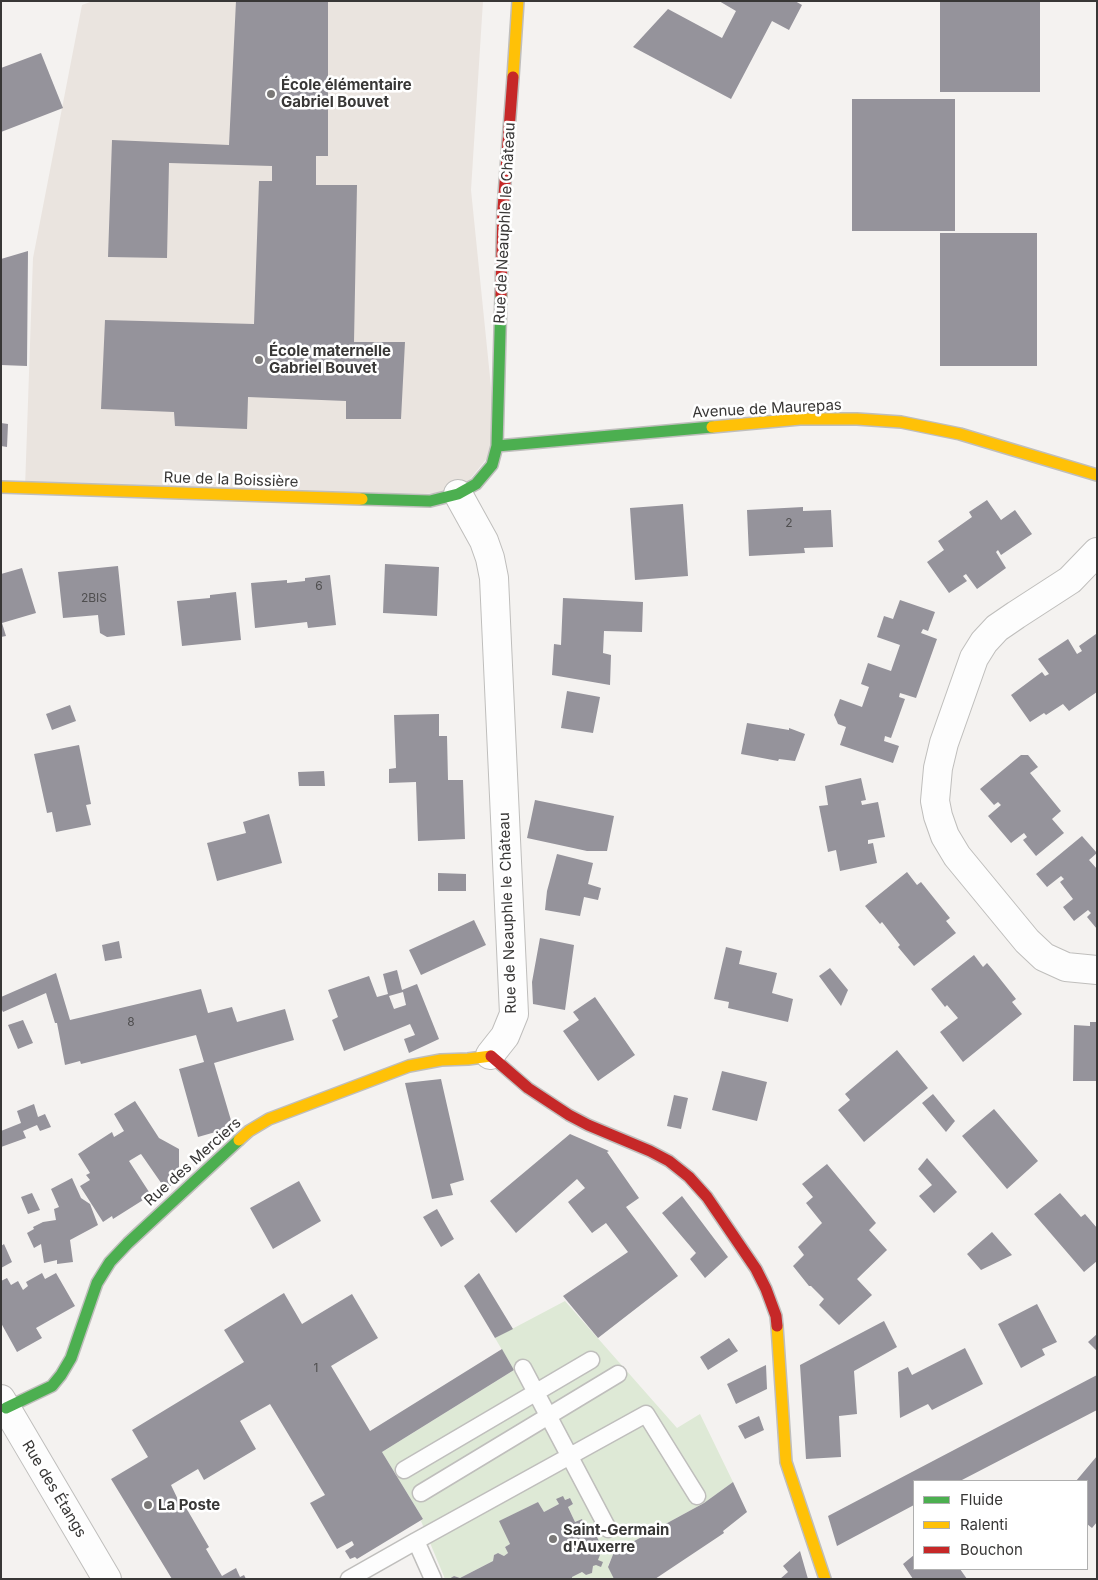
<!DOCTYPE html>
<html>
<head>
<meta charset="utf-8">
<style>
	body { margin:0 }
	#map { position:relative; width:1098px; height:1580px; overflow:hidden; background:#f4f2f0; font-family:Inter,sans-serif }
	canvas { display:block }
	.frame { position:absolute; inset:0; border:2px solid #383736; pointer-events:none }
	.legend { position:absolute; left:913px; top:1480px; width:175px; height:90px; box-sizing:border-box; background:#fff; border:1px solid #afafaf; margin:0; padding:6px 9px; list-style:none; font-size:15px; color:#383736 }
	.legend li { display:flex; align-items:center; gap:10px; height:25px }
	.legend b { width:25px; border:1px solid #afafaf }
</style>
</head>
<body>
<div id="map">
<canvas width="1098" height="1580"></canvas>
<div class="frame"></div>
<ul class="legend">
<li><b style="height:6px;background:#4caf50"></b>Fluide</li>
<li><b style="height:6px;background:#ffc107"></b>Ralenti</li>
<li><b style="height:6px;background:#c62828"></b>Bouchon</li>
</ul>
</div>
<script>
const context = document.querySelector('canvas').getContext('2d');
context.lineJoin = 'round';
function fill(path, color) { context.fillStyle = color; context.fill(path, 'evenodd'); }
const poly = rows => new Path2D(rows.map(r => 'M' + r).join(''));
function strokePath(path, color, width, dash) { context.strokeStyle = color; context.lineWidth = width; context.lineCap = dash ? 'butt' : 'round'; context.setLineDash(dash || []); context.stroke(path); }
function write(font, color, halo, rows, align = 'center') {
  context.font = font + ' Inter,sans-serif'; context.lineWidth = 5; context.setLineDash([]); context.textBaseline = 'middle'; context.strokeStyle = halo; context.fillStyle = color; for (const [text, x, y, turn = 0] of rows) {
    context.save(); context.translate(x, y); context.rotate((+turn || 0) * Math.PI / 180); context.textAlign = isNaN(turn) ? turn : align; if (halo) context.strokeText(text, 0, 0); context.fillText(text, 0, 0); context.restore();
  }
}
fill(poly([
	[93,1,483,1,471,190,497,446,458,494,25,488,33,258,82,5]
]), '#eae4df');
fill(poly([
	[565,1301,677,1428,700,1414,733,1482,704,1503,614,1552,608,1566,614,1579,572,1579,572,1577,582,1572,586,1575,592,1573,593,1566,601,1552,606,1554,608,1550,602,1547,595,1533,597,1526,593,1525,593,1528,585,1526,582,1519,575,1522,568,1507,573,1504,569,1498,565,1500,556,1499,559,1504,544,1512,538,1502,500,1521,510,1544,505,1547,508,1553,504,1556,498,1553,494,1555,493,1561,460,1578,454,1576,450,1579,445,1579,421,1521,423,1519,382,1452,514,1370,495,1338]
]), '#dee9d6');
fill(poly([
	[236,1,328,1,328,156,316,156,316,185,357,185,354,342,405,342,401,419,346,419,346,401,248,397,247,429,175,426,174,412,101,409,105,320,254,324,259,181,272,181,272,166,169,163,167,258,108,257,112,140,229,145],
	[719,1,795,1,802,5,789,30,772,21,731,99,633,47,668,9,722,38,736,11],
	[940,1,1040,1,1040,92,940,92],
	[41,53,63,108,1,132,1,68],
	[852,99,955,99,955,231,852,231],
	[940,233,1037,233,1037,366,940,366],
	[28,251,27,366,1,365,1,259],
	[1,423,8,424,7,447,1,446],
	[987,500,1001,520,1015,510,1032,534,1001,555,998,550,996,552,1006,568,977,589,966,574,963,576,967,581,949,593,927,562,944,550,938,541,972,517,969,512],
	[683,504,688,576,635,580,630,508],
	[803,507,803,511,831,510,833,547,804,548,805,553,749,556,747,510],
	[385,564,439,567,437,616,383,613],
	[118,566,125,635,107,637,100,633,98,615,63,618,58,572],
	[22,568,36,613,2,623,6,636,1,637,1,574],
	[330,575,336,625,308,628,307,622,255,628,251,583,287,580,287,583,305,581,305,578],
	[236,592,241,640,182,646,177,601,210,598,210,595],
	[563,598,643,602,642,632,604,631,603,653,611,655,610,685,552,675,554,644,561,645],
	[900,600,935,612,928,631,923,629,921,633,937,639,916,698,900,693,899,697,905,699,891,738,885,736,884,741,899,746,893,763,840,745,846,727,838,724,834,715,840,699,862,707,869,687,861,684,868,663,891,671,900,645,877,637,884,616,893,619],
	[1096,634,1097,692,1069,711,1063,704,1046,715,1044,713,1030,722,1011,695,1042,672,1045,676,1049,674,1038,659,1068,639,1077,654,1082,651,1079,646],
	[567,691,600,697,593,733,561,728],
	[70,705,76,721,52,730,46,714],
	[439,714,439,736,447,736,448,780,463,780,465,839,418,841,416,782,389,783,389,769,396,768,394,715],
	[747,723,789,730,789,728,805,734,795,761,779,759,778,761,741,754],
	[79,745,91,804,86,805,91,825,56,832,52,812,47,813,34,754],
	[1021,755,1028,755,1038,767,1030,773,1061,811,1052,819,1064,833,1036,856,1023,840,1027,837,1024,833,1011,843,988,816,1001,805,998,802,994,805,980,789],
	[324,771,325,786,299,786,298,772],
	[861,778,866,800,861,801,862,805,878,802,885,837,868,840,868,844,873,843,877,863,840,871,836,850,828,852,819,806,828,805,825,786],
	[535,800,614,816,607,851,587,851,527,838],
	[269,814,282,863,217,881,207,843,246,833,243,822],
	[1082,836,1097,853,1089,860,1097,869,1097,929,1087,917,1091,913,1088,910,1074,921,1063,907,1073,899,1060,882,1064,879,1061,876,1047,887,1036,874],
	[557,854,593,863,588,884,601,888,598,900,584,897,580,916,545,910,547,891],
	[907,872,917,885,921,882,950,918,946,921,956,933,914,966,898,947,900,945,882,922,880,924,865,906],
	[438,873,466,874,466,891,438,891],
	[474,920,486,945,421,975,409,950],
	[540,938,574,945,565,1010,533,1004,532,982],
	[119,941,122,958,105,961,102,945],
	[726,947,742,951,739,964,777,973,772,993,793,999,788,1022,728,1008,729,1002,714,999],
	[974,955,983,967,987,963,993,970,1016,999,1012,1002,1022,1014,963,1062,940,1032,958,1018,947,1005,945,1007,931,989],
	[830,968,848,990,841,1006,819,976],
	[397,970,402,990,417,984,439,1039,409,1053,404,1039,415,1035,410,1024,344,1051,332,1020,338,1017,328,990,369,976,377,997,388,994,383,974],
	[403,992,406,1005,394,1009,389,996],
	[56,973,70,1020,201,989,208,1013,232,1007,237,1022,285,1009,294,1040,214,1063,233,1127,198,1137,179,1069,204,1062,196,1035,81,1064,80,1061,65,1065,57,1023,55,1023,46,993,3,1012,1,1008,1,997],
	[595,997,635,1055,598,1081,563,1031,579,1020,573,1012],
	[23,1020,33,1043,18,1049,8,1025],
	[1090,1022,1097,1022,1097,1081,1073,1081,1074,1025,1090,1026],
	[897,1050,928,1088,864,1142,838,1110,850,1100,845,1094],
	[722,1071,767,1082,757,1121,712,1110],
	[441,1079,464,1180,450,1184,453,1195,432,1199,405,1083],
	[933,1094,955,1121,946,1132,922,1103],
	[674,1095,688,1098,681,1129,667,1126],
	[135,1101,159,1138,179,1149,179,1178,166,1190,141,1154,139,1155,129,1161,151,1195,113,1219,112,1216,103,1222,80,1186,90,1180,86,1175,90,1173,78,1154,112,1132,114,1137,124,1131,114,1114],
	[34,1104,38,1117,45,1114,51,1127,40,1131,37,1125,23,1131,26,1138,1,1147,1,1131,21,1123,17,1111],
	[994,1109,1038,1161,1007,1189,962,1136],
	[570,1134,609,1151,607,1152,639,1198,626,1207,678,1276,598,1338,563,1296,628,1252,606,1223,592,1233,568,1202,585,1188,577,1179,516,1233,490,1201],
	[927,1158,957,1192,934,1213,919,1196,932,1185,918,1169],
	[827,1164,876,1223,869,1230,887,1250,857,1279,872,1295,839,1325,819,1305,824,1299,811,1286,809,1286,793,1266,804,1255,798,1247,822,1223,806,1203,813,1197,802,1184],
	[72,1178,81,1198,90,1204,98,1225,70,1240,73,1262,57,1264,57,1260,44,1263,41,1244,34,1248,27,1233,34,1229,33,1227,43,1222,56,1220,54,1209,59,1207,51,1189],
	[299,1181,321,1221,273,1249,250,1208],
	[32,1193,40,1210,28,1214,21,1197],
	[1060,1193,1081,1217,1085,1214,1097,1228,1097,1261,1084,1272,1034,1214],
	[682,1196,728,1257,705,1278,690,1259,696,1253,662,1213],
	[437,1209,454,1239,441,1247,423,1217],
	[992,1232,1012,1255,981,1270,967,1254],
	[4,1244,12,1262,1,1268,1,1246],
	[42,1273,45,1279,56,1273,75,1306,36,1328,42,1338,17,1352,1,1323,1,1281,7,1278,11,1285,18,1281,23,1290,28,1286,26,1282],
	[479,1273,513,1329,495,1338,464,1286],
	[284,1293,302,1324,352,1294,378,1338,331,1366,370,1431,502,1349,514,1370,382,1452,423,1519,357,1559,355,1557,350,1559,345,1551,354,1545,352,1541,337,1549,310,1503,325,1495,270,1404,240,1421,256,1449,204,1480,198,1469,171,1485,182,1508,185,1506,209,1547,206,1549,222,1576,236,1568,240,1577,244,1575,246,1579,172,1579,111,1479,148,1457,132,1430,244,1362,224,1330],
	[1037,1304,1057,1342,1042,1349,1045,1355,1021,1368,998,1324],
	[884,1321,897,1347,854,1371,857,1414,839,1416,841,1457,806,1459,800,1365],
	[1097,1334,1097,1351,1088,1342],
	[729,1338,738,1351,708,1370,700,1357],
	[965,1348,983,1384,932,1410,928,1404,900,1418,898,1372,908,1367,912,1375],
	[766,1365,767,1389,736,1404,727,1384],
	[1097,1375,1097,1410,960,1481,914,1481,914,1505,837,1546,828,1516],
	[759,1416,764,1430,745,1439,738,1426],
	[1097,1456,1097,1522,1092,1528,1087,1524,1087,1481,1076,1481],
	[733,1482,747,1512,723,1531,724,1533,655,1579,614,1579,608,1567,614,1552,704,1503],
	[563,1496,565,1500,570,1498,573,1504,568,1507,575,1522,582,1519,585,1526,593,1528,593,1525,598,1526,595,1533,602,1547,608,1549,606,1554,601,1552,598,1560,603,1562,601,1567,596,1565,593,1566,592,1573,586,1575,582,1572,572,1577,572,1579,449,1579,454,1576,460,1578,493,1561,494,1555,498,1553,504,1556,508,1553,505,1547,510,1544,499,1521,538,1502,544,1512,559,1504,556,1499],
	[800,1551,808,1579,780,1579,788,1572,783,1566],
	[914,1555,914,1569,960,1569,967,1579,913,1579,903,1564]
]), '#95939b');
const lane = poly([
	[523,1368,608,1529],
	[404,1470,591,1360],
	[421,1493,618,1374],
	[416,1541,646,1414,697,1496],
	[349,1579,416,1541,433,1579]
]);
const street = poly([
	[458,494,484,541,490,558,494,578,514,1014,505,1036,490,1055],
	[1097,552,1070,580,1016,615,997,628,984,642,974,658,944,743,938,768,935,801,938,816,945,836,957,856,1027,941,1044,957,1066,967,1097,970],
	[1,1399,107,1579]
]);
const fast = poly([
	[497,446,712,427],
	[362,499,430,501,458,494,476,484,492,465,497,446,501,295],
	[6,1408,52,1386,61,1375,71,1358,97,1283,110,1262,128,1243,239,1140]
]);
const slow = poly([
	[513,77,518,1],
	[712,427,800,419,857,419,901,422,960,434,1097,475],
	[1,487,362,499],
	[239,1140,249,1131,269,1119,409,1066,441,1060,468,1059,491,1056],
	[777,1326,786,1462,825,1579]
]);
const jam = poly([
	[501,295,503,209,513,77],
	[491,1056,528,1088,569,1115,588,1125,650,1151,669,1161,689,1177,707,1197,756,1269,766,1289,776,1316,777,1326]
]);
strokePath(lane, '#bfbebc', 19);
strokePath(street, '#bfbebc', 30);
strokePath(fast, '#bfbebc', 14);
strokePath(slow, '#bfbebc', 14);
strokePath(jam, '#bfbebc', 14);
strokePath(lane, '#fdfdfd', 16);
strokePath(street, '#fdfdfd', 28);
strokePath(fast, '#4caf50', 11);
strokePath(slow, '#ffc107', 11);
strokePath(jam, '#c62828', 11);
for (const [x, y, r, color] of [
	[271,94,5,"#7a7877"],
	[259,360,5,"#7a7877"],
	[148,1505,5,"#7a7877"],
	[553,1539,5,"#7a7877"]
]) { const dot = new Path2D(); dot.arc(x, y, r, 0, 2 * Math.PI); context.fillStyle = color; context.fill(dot); strokePath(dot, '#fff', 2); }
write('12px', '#4f4e4f', null, [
	["2",789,523],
	["6",319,586],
	["2BIS",94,598],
	["8",131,1022],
	["1",316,1368]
]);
write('bold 15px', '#383736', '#fff', [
	["École élémentaire",281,85],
	["Gabriel Bouvet",281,102],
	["École maternelle",269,351],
	["Gabriel Bouvet",269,368],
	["La Poste",158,1505],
	["Saint-Germain",563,1530],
	["d'Auxerre",563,1547]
], 'left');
write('15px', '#383736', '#fff', [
	["Rue de Neauphle le Château",505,223,-87],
	["Avenue de Maurepas",767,409,-3],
	["Rue de la Boissière",231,480,2],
	["Rue de Neauphle le Château",508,913,-92],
	["Rue des Merciers",193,1162,-42],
	["Rue des Étangs",54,1489,59]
]);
</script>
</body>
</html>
